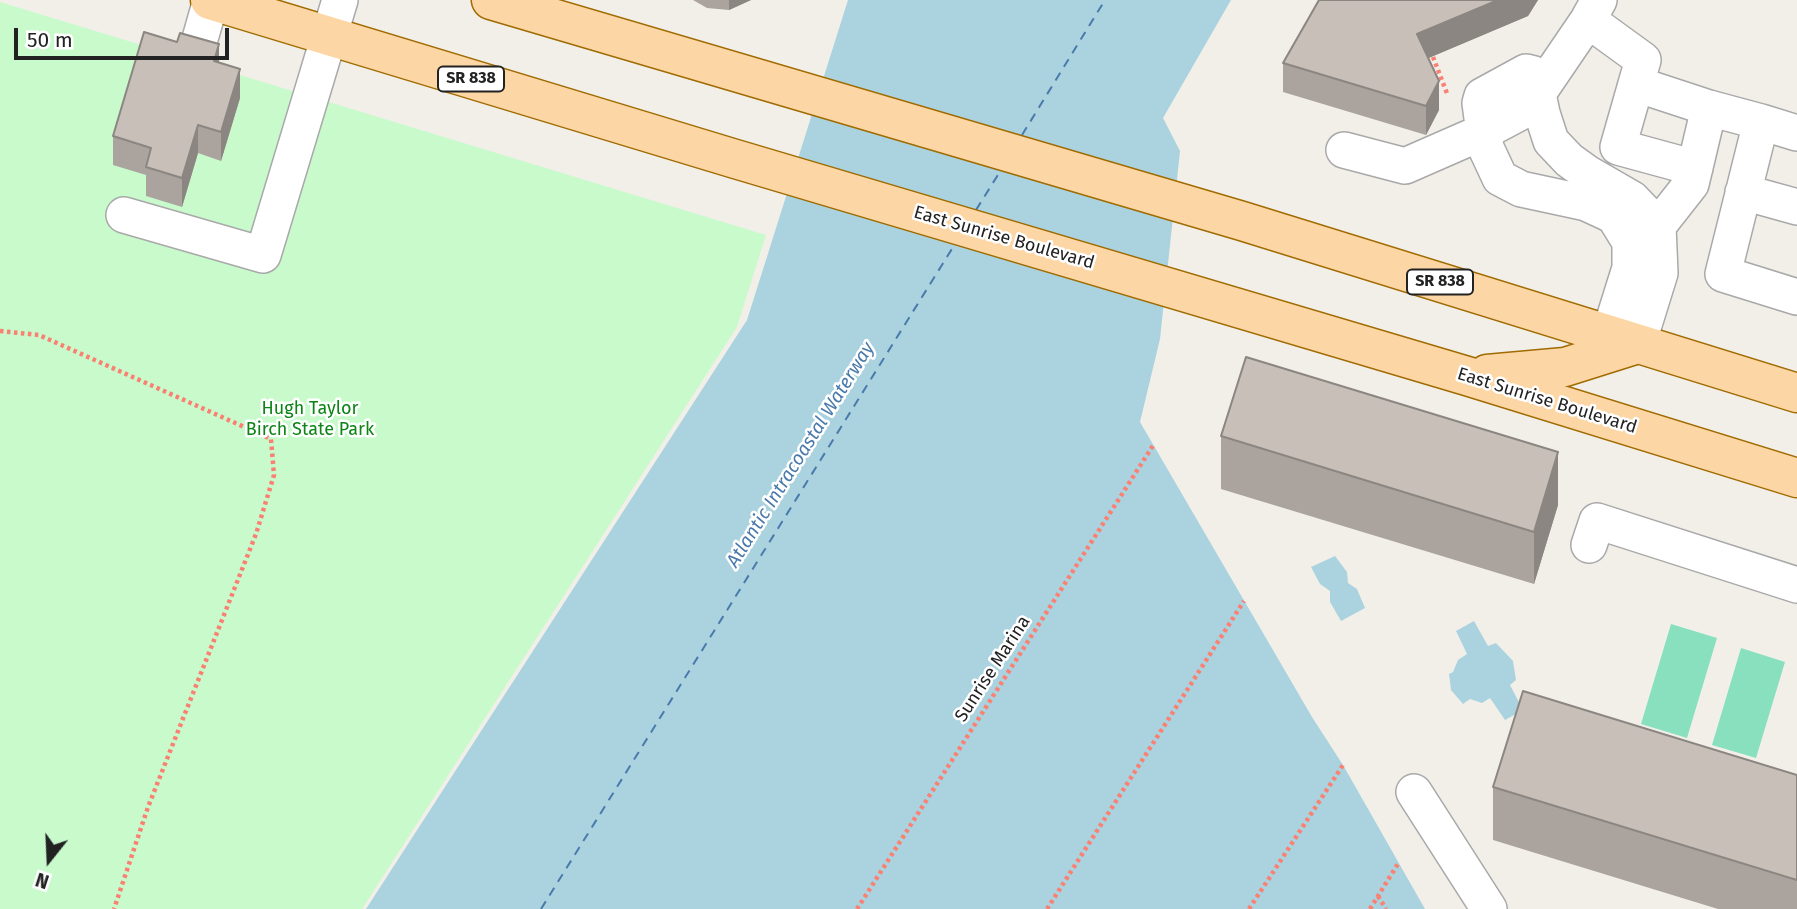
<!DOCTYPE html>
<html>
<head>
<meta charset="utf-8">
<style>
	body { margin:0 }
	#map { position:relative; width:1797px; height:909px; overflow:hidden; background:#f2efe9; font-family:"Fira Sans",sans-serif }
	canvas { display:block }
	.north { position:absolute; left:14px; top:825px; width:70px; height:70px; -webkit-text-stroke:5px #fff; paint-order:stroke; rotate:198deg; font-size:19px; font-weight:700; line-height:28px; text-align:center; color:#222 }
	.north::after { content:''; display:block; margin:auto; width:24px; height:32px; background:#222; clip-path:polygon(50% 0,100% 100%,50% 72%,0 100%) }
	.scale { position:absolute; left:14px; top:28px; width:215px; height:32px; box-sizing:border-box; border:4px solid #222; border-top:0; padding-left:9px; font-size:21px; line-height:24px; white-space:nowrap; color:#222; -webkit-text-stroke:5px #fff; paint-order:stroke }
</style>
</head>
<body>
<div id="map">
<canvas width="1797" height="909"></canvas>
<div class="north">N</div>
<div class="scale">50 m</div>
</div>
<script>
const context = document.querySelector('canvas').getContext('2d');
context.lineJoin = 'round';
function fill(path, color) { context.fillStyle = color; context.fill(path, 'evenodd'); }
const poly = rows => new Path2D(rows.map(r => 'M' + r).join(''));
function strokePath(path, color, width, dash) { context.strokeStyle = color; context.lineWidth = width; context.lineCap = dash ? 'butt' : 'round'; context.setLineDash(dash || []); context.stroke(path); }
function write(font, color, halo, rows, align = 'center') {
  context.font = font + ' "Fira Sans",sans-serif'; context.lineWidth = 5; context.setLineDash([]); context.textBaseline = 'middle'; context.strokeStyle = halo; context.fillStyle = color; for (const [text, x, y, turn = 0] of rows) {
    context.save(); context.translate(x, y); context.rotate((+turn || 0) * Math.PI / 180); context.textAlign = isNaN(turn) ? turn : align; if (halo) context.strokeText(text, 0, 0); context.fillText(text, 0, 0); context.restore();
  }
}
fill(poly([
	[0,2,766,235,737,327,362,909,0,909]
]), '#c8facc');
fill(poly([
	[1671,624,1717,638,1687,738,1641,724],
	[1741,648,1785,662,1756,758,1712,745]
]), '#88e0be');
fill(poly([
	[848,0,1231,0,1163,118,1180,151,1160,339,1140,422,1312,717,1343,765,1425,909,366,909,747,320],
	[1335,556,1347,572,1348,583,1357,589,1365,608,1341,621,1330,602,1330,591,1320,584,1311,567],
	[1474,621,1488,646,1496,643,1513,661,1516,680,1510,685,1523,710,1505,720,1490,698,1482,703,1470,699,1463,704,1451,690,1449,674,1453,672,1458,660,1467,654,1456,631]
]), '#aad3df');
strokePath(poly([
	[1022,135,1105,0],
	[976,210,1001,170],
	[541,909,955,244]
]), '#4a7aab', 2, [9, 7]);
const minor = poly([
	[1588,20,1643,60,1636,84],
	[194,60,211,0],
	[1797,133,1761,122,1723,274,1797,297],
	[1344,150,1405,166,1485,131,1519,113,1539,92,1588,20,1599,0],
	[1695,168,1618,147,1636,84,1709,108],
	[1743,192,1797,207],
	[124,215,263,255,340,0],
	[1640,236,1658,226,1691,184,1709,108,1761,122],
	[1609,335,1630,268,1630,242,1614,216,1586,203,1521,189,1500,178,1486,148,1480,103,1482,96,1526,72,1534,74,1542,113,1551,141,1569,160,1587,173,1632,199,1658,226,1660,273,1638,344],
	[1589,545,1597,521,1797,585],
	[1414,792,1489,909]
]);
const major = poly([
	[210,0,732,158,1467,376,1797,478],
	[491,0,1242,221,1797,393],
	[1487,374,1565,367,1638,344]
]);
strokePath(minor, '#a9a9a9', 38);
strokePath(major, '#a06b00', 41);
strokePath(poly([
	[1433,57,1448,96],
	[0,331,39,335,271,439,274,475,256,534,148,807,114,909],
	[1378,896,1386,909],
	[857,909,1154,444],
	[1047,909,1244,601],
	[1249,909,1343,765],
	[1370,909,1399,862]
]), '#fa8072', 4.5, [3.5, 3.5]);
strokePath(minor, '#fff', 35);
strokePath(major, '#fcd6a4', 38);
fill(poly([
	[693,0,751,0,729,10,707,8],
	[1319,0,1538,0,1528,16,1428,58,1439,110,1426,135,1283,92,1283,63],
	[219,63,240,98,221,161,198,153,182,207,146,196,146,175,113,165,113,136],
	[1221,436,1558,505,1534,584,1221,489],
	[1797,775,1797,909,1718,909,1493,840,1493,787]
]), '#aba49e');
fill(poly([
	[729,0,751,0,729,10],
	[1498,0,1538,0,1528,16,1417,63,1417,34],
	[219,44,219,73,214,61],
	[240,69,240,98,221,161,221,132],
	[1439,81,1439,110,1426,135,1426,106],
	[198,125,198,153,182,207,182,178],
	[1558,452,1558,505,1534,584,1534,532]
]), '#8b8681');
const building = poly([
	[1319,0,1498,0,1417,34,1439,81,1426,106,1283,63,1319,0],
	[144,32,177,42,180,33,219,44,214,61,240,69,221,132,198,125,182,178,146,167,151,148,113,136,144,32],
	[1246,357,1558,452,1534,532,1221,436,1246,357],
	[1523,691,1797,775,1797,880,1493,787,1523,691]
]);
fill(building, '#c7bfb8');
strokePath(building, '#8b8681', 2);
for (const [x, y, w] of [
	[471,79,66],
	[1440,282,66]
]) { const box = new Path2D(); box.roundRect(x - w / 2, y - 12.5, w, 25, 5); context.fillStyle = '#fff'; context.fill(box); strokePath(box, '#222', 2); }
write('bold 16px', '#222', null, [
	["SR 838",471,79],
	["SR 838",1440,282]
]);
write('18px', '#222', '#fff', [
	["East Sunrise Boulevard",1004,238,16],
	["East Sunrise Boulevard",1547,401,17],
	["Sunrise Marina",993,669,-57]
]);
write('18px', '#0c8416', '#fff', [
	["Hugh Taylor",310,409],
	["Birch State Park",310,430]
]);
write('italic 19px', '#4a7aab', '#fff', [
	["Atlantic Intracoastal Waterway",801,455,-58]
]);
</script>
</body>
</html>
